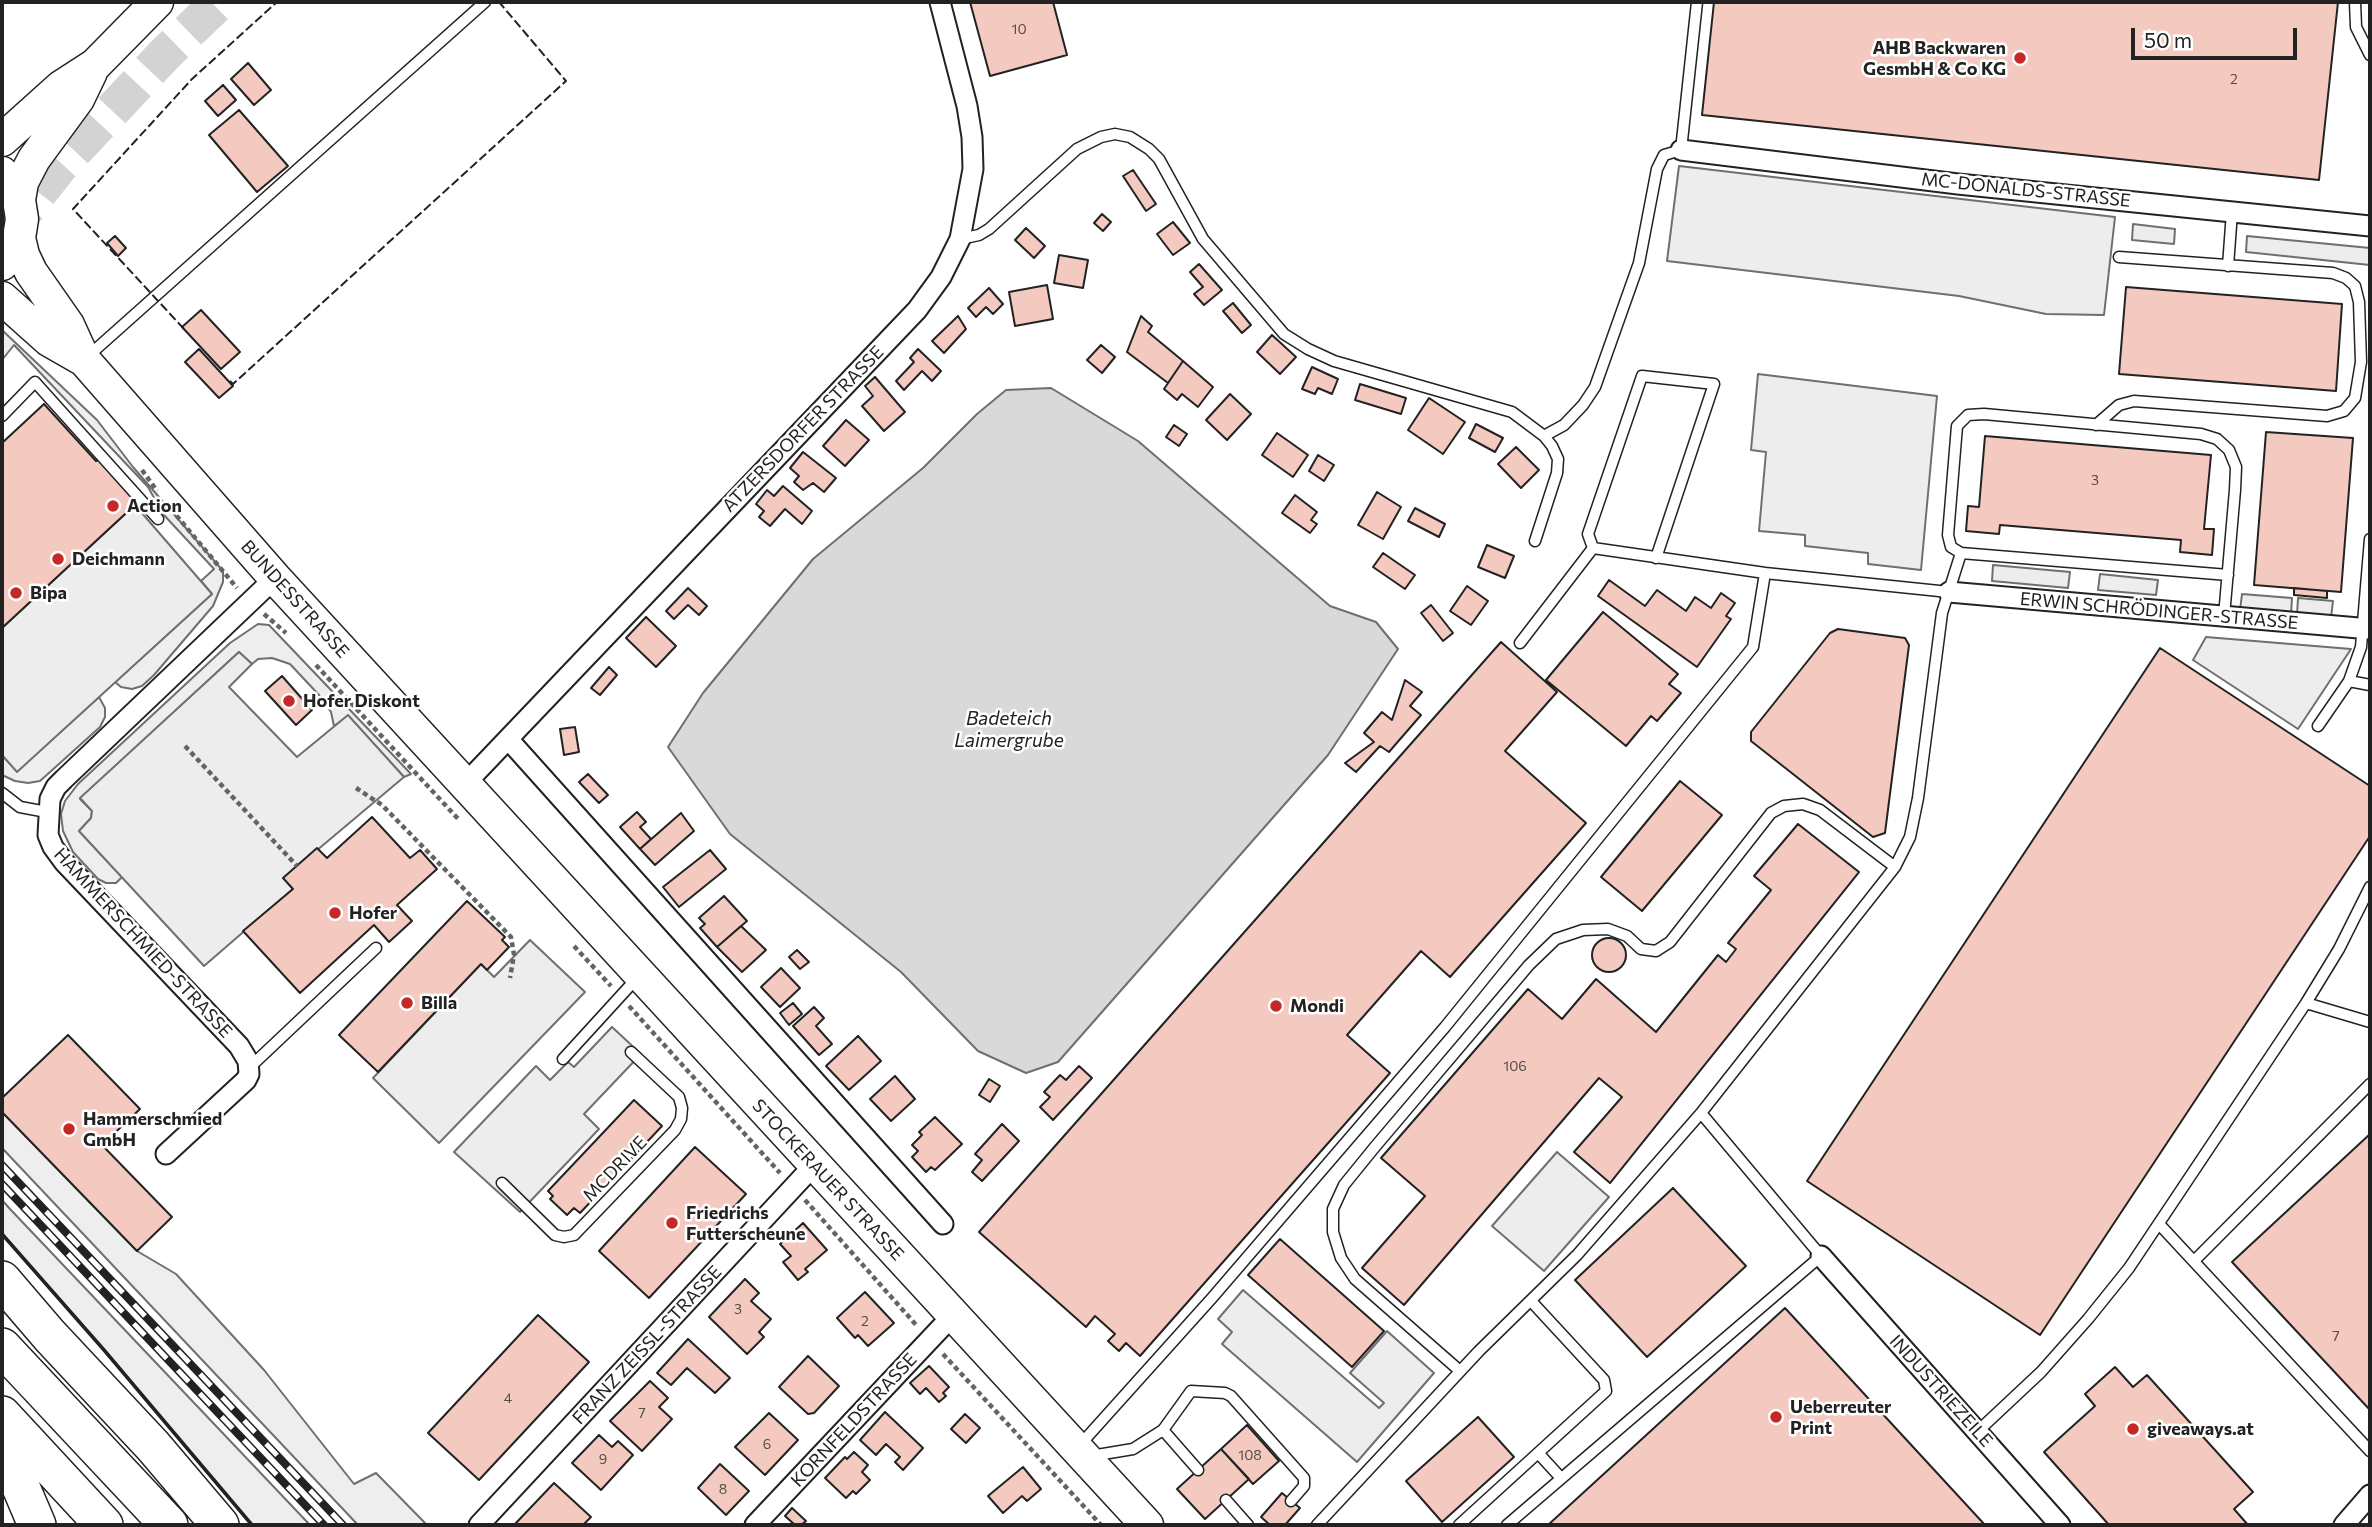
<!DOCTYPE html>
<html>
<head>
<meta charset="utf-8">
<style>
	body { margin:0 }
	#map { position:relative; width:2372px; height:1527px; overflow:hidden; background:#fff; font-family:Commissioner,sans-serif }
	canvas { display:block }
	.frame { position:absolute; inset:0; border:4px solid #222; pointer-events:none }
	.scale { position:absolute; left:2131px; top:28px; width:166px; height:32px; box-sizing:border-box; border:4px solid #222; border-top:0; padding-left:9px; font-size:21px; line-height:24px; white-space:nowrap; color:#222; -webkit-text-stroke:5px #fff; paint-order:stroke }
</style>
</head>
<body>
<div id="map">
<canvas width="2372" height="1527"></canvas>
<div class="frame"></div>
<div class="scale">50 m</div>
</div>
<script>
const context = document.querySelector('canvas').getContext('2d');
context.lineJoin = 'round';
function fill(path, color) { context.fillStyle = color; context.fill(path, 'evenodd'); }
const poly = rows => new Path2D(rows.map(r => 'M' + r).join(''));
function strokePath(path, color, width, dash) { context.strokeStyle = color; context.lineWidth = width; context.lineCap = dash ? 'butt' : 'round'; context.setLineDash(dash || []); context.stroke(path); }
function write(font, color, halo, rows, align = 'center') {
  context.font = font + ' Commissioner,sans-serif'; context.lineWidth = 5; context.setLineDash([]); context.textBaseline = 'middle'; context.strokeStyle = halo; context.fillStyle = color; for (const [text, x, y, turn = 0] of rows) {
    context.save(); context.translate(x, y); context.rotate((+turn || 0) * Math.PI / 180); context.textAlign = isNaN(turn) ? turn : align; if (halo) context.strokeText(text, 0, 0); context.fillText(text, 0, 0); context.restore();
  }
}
const green = poly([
	[2,330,97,420,133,467,223,571,223,582,213,606,154,675,142,686,132,689,121,687,115,682,212,594,201,581,214,569,163,514,148,487,14,345,2,360,2,330],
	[258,624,269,625,411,774,404,777,348,716,334,726,331,712,319,695,290,664,272,658,258,659,252,664,239,652,80,799,92,811,91,818,79,831,122,877,116,883,106,883,98,879,73,852,63,831,61,814,65,801,78,784,230,643,258,624],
	[99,697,105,708,105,717,100,727,40,781,28,783,15,781,2,775,2,755,17,771,99,697],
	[2,1112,137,1251,176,1274,264,1370,354,1484,376,1473,427,1525,358,1525,2,1148,2,1112],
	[2,1200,10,1209,310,1525,252,1525,104,1350,2,1234,2,1200]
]);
fill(green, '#eee');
strokePath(green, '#6f6f6f', 2);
const parking = poly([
	[1679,166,2115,217,2104,315,2046,314,1959,296,1667,261,1679,166],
	[2133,224,2175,229,2174,244,2132,240,2133,224],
	[2247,236,2370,248,2370,265,2246,252,2247,236],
	[1758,374,1937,396,1921,570,1868,564,1868,553,1805,546,1805,535,1759,531,1766,452,1751,450,1758,374],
	[135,505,212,594,17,772,2,755,2,628,135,505],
	[1993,565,2070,572,2068,588,1992,581,1993,565],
	[2100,574,2158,580,2156,595,2098,590,2100,574],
	[2242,594,2292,598,2291,614,2240,610,2242,594],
	[2298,598,2333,601,2331,618,2297,615,2298,598],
	[2206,637,2351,649,2298,729,2193,660,2206,637],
	[239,652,252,664,229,687,297,757,348,715,404,777,284,878,293,889,204,966,79,831,91,818,92,811,80,798,239,652],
	[530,940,585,992,439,1143,373,1078,481,964,494,977,530,940],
	[612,1027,641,1054,584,1114,599,1129,520,1212,454,1152,536,1066,550,1080,568,1062,574,1067,612,1027],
	[1557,1152,1609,1197,1544,1271,1492,1226,1557,1152],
	[1243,1290,1379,1408,1384,1403,1350,1373,1387,1331,1434,1373,1357,1462,1222,1344,1232,1332,1218,1319,1243,1290]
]);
fill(parking, '#ededed');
strokePath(parking, '#6f6f6f', 2);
const water = poly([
	[1051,388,1138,441,1330,606,1376,622,1398,649,1328,755,1058,1062,1026,1073,978,1051,901,972,730,834,668,747,703,693,813,559,923,468,977,414,1006,390,1051,388]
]);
fill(water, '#d9d9d9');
strokePath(water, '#6f6f6f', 2);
const building = poly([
	[970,2,1053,2,1067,55,990,76,970,2],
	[1714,2,2338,2,2319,180,1702,115,1714,2],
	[248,63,271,90,254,105,231,79,248,63],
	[223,85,236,100,218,116,205,101,223,85],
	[239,110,288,166,257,192,209,135,239,110],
	[1133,170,1156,204,1146,211,1123,176,1133,170],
	[1102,214,1111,222,1103,231,1094,223,1102,214],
	[1173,222,1190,243,1173,255,1157,234,1173,222],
	[1026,228,1045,246,1034,258,1015,240,1026,228],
	[115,236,126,248,118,256,107,243,115,236],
	[1059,255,1088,260,1083,288,1054,283,1059,255],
	[1199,264,1222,290,1204,305,1194,294,1203,287,1190,272,1199,264],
	[1047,285,1053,319,1015,326,1009,292,1047,285],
	[2126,287,2342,304,2336,391,2119,374,2126,287],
	[989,288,1003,304,993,314,986,307,976,317,968,308,989,288],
	[1233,303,1251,325,1242,333,1223,311,1233,303],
	[201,310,240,352,221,369,182,327,201,310],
	[958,316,966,329,944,353,932,341,958,316],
	[1141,316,1152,326,1148,332,1183,361,1168,383,1127,352,1141,316],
	[1272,335,1296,357,1280,374,1257,352,1272,335],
	[1101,345,1115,357,1102,373,1087,360,1101,345],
	[199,349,233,386,219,398,185,362,199,349],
	[918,349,941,371,932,381,922,371,904,390,896,381,914,362,910,358,918,349],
	[1183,361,1213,387,1198,407,1182,394,1177,400,1164,389,1183,361],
	[1312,367,1338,379,1332,394,1318,388,1315,394,1302,389,1312,367],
	[875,377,905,412,884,431,862,406,873,396,865,386,875,377],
	[1360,384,1406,398,1401,414,1355,400,1360,384],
	[1230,394,1251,414,1227,440,1206,420,1230,394],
	[1429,398,1465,422,1443,454,1408,430,1429,398],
	[44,404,96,461,100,459,138,502,2,628,2,443,44,404],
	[846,420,869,440,845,466,823,446,846,420],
	[1476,424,1503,438,1495,452,1469,438,1476,424],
	[1174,425,1187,434,1179,446,1166,437,1174,425],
	[2266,432,2353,438,2341,592,2254,585,2266,432],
	[1277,433,1308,455,1293,477,1262,455,1277,433],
	[1985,436,2211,455,2204,529,2214,529,2212,555,2180,552,2181,540,2000,525,1999,534,1966,531,1968,506,1979,507,1985,436],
	[1516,447,1539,470,1521,488,1498,464,1516,447],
	[803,452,836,478,824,492,813,483,803,490,794,482,799,476,790,468,803,452],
	[1318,455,1334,465,1324,481,1309,471,1318,455],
	[783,486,812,511,802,524,785,509,770,526,759,517,764,511,756,504,767,490,774,496,783,486],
	[1377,492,1401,507,1383,539,1358,525,1377,492],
	[1295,495,1317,512,1311,520,1317,524,1310,533,1282,513,1295,495],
	[1415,508,1445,524,1439,537,1408,521,1415,508],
	[1487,545,1514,556,1505,578,1478,567,1487,545],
	[1383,553,1415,575,1405,589,1373,567,1383,553],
	[1609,580,1645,606,1657,590,1686,611,1695,597,1711,608,1721,593,1735,603,1726,616,1731,619,1697,667,1598,596,1609,580],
	[1467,586,1488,601,1471,625,1450,611,1467,586],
	[688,588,707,606,699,615,688,605,674,619,666,611,688,588],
	[2294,588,2327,591,2327,598,2294,595,2294,588],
	[1431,605,1453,633,1443,641,1421,613,1431,605],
	[1603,612,1678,674,1669,684,1681,693,1657,721,1651,716,1626,746,1546,680,1603,612],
	[646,617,676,646,656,667,626,638,646,617],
	[1838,629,1905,638,1909,645,1885,833,1873,837,1751,741,1751,732,1830,633,1838,629],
	[1501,642,1557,692,1505,751,1586,823,1450,977,1421,951,1347,1035,1390,1073,1140,1356,1126,1343,1119,1351,1108,1341,1115,1334,1095,1316,1086,1327,979,1232,1501,642],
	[2160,648,2370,786,2370,836,2040,1335,1807,1181,2160,648],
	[609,667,617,675,600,695,591,688,609,667],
	[282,676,312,710,296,725,265,691,282,676],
	[1405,680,1422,692,1410,706,1421,715,1389,752,1380,746,1356,772,1345,763,1374,742,1364,733,1382,712,1392,720,1405,680],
	[575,727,579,752,564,755,560,729,575,727],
	[588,774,608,795,599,803,579,782,588,774],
	[1680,781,1722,815,1642,911,1601,877,1680,781],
	[637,812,646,822,640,827,651,839,640,849,620,827,637,812],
	[681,813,694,831,655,865,640,849,681,813],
	[372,817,410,858,420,850,437,869,397,905,412,921,389,942,374,925,300,993,243,931,293,889,283,878,317,848,327,858,372,817],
	[1798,824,1859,872,1610,1183,1574,1152,1622,1097,1599,1078,1404,1305,1362,1268,1425,1196,1381,1158,1528,989,1562,1019,1596,979,1656,1032,1718,955,1726,962,1736,949,1728,943,1771,890,1754,876,1798,824],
	[710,850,726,869,679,907,663,887,710,850],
	[724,896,747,921,717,947,700,928,705,924,699,918,724,896],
	[467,901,505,937,502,940,509,947,487,970,481,964,378,1072,339,1035,467,901],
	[741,926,766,950,742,972,717,947,741,926],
	'1592 955a17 17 0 1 1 34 0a17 17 0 1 1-34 0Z',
	[797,950,809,962,800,969,789,957,797,950],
	[781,968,800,988,780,1007,761,987,781,968],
	[793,1003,802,1014,789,1025,780,1013,793,1003],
	[814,1007,824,1018,816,1026,832,1044,819,1055,793,1026,814,1007],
	[68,1035,140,1109,102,1145,172,1217,137,1251,2,1112,2,1098,68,1035],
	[858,1036,881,1061,849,1090,826,1066,858,1036],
	[1079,1066,1092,1078,1053,1120,1040,1107,1050,1097,1044,1092,1060,1075,1066,1080,1079,1066],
	[895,1076,915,1099,891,1121,870,1099,895,1076],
	[989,1079,1000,1086,990,1102,979,1095,989,1079],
	[634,1100,662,1126,580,1213,574,1208,567,1215,550,1199,553,1196,548,1191,634,1100],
	[935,1117,962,1144,935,1170,931,1167,926,1172,912,1157,918,1151,912,1145,922,1135,919,1132,935,1117],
	[1002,1124,1019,1141,982,1181,972,1172,982,1160,975,1154,1002,1124],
	[2370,1134,2370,1410,2232,1262,2370,1134],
	[695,1147,746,1194,649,1298,599,1251,695,1147],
	[1673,1188,1746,1266,1647,1357,1575,1280,1673,1188],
	[803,1223,827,1250,805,1269,808,1272,798,1280,783,1262,791,1256,780,1244,803,1223],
	[1280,1239,1384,1331,1352,1367,1248,1275,1280,1239],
	[745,1279,759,1293,751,1301,771,1319,759,1332,764,1337,747,1354,709,1317,745,1279],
	[865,1292,894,1323,868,1346,858,1335,855,1338,837,1318,865,1292],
	[1785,1308,1985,1525,1548,1525,1785,1308],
	[538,1315,589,1362,479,1480,428,1433,538,1315],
	[688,1339,730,1378,715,1393,687,1368,671,1385,657,1373,688,1339],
	[808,1356,839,1386,814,1413,808,1414,779,1387,808,1356],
	[929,1366,949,1387,943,1393,946,1396,939,1402,926,1388,920,1394,910,1383,929,1366],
	[2115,1367,2133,1387,2147,1375,2253,1492,2234,1509,2248,1525,2109,1525,2044,1452,2095,1406,2085,1394,2115,1367],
	[650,1381,668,1398,659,1407,672,1419,642,1451,610,1421,650,1381],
	[885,1412,923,1448,903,1470,895,1462,900,1457,886,1444,876,1455,860,1440,885,1412],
	[769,1413,798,1440,765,1475,735,1447,769,1413],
	[965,1414,980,1428,966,1443,951,1429,965,1414],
	[1478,1417,1514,1457,1442,1522,1406,1481,1478,1417],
	[1247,1425,1279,1461,1253,1484,1221,1449,1247,1425],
	[599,1435,612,1447,618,1441,633,1455,601,1490,572,1463,599,1435],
	[1221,1449,1249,1479,1205,1519,1177,1489,1221,1449],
	[854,1452,868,1465,862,1472,870,1480,856,1494,853,1491,846,1498,825,1478,845,1457,847,1459,854,1452],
	[720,1464,749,1491,726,1515,698,1488,720,1464],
	[1023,1467,1041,1489,1027,1501,1022,1496,1003,1513,988,1496,1023,1467],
	[554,1483,591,1517,583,1525,516,1525,515,1524,554,1483],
	[1282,1493,1300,1508,1285,1525,1270,1525,1261,1517,1282,1493],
	[792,1508,806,1521,801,1525,795,1525,785,1516,792,1508]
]);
fill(building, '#f3c9c0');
strokePath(building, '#222', 2);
strokePath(poly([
	[5,236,59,167,165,54,219,2]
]), '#d3d3d3', 37, [37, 18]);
const lane = poly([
	[2355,2,2356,27,2370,55],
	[960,239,979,235,989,229,1077,149,1101,137,1115,134,1130,137,1149,149,1159,159,1203,239,1284,334,1308,349,1334,361,1512,412,1544,436,1552,446,1558,459,1557,473,1535,541],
	[2228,266,2232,212],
	[86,358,485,2],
	[2,416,35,382,158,519],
	[2096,425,2119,405,2134,401,2327,416,2344,411,2355,398,2361,362,2359,302,2355,286,2346,278,2333,273,2119,257],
	[1544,436,1564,425,1583,405,1595,387,1639,263,1657,169,1664,155,1681,150,1697,2],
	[1593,548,1588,534,1642,376,1714,384,1656,558],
	[1593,548,1765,573,1949,592],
	[2224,616,2235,490,2236,467,2229,450,2217,439,2201,434,1984,414,1968,415,1957,426,1948,535,1951,547,1961,553,2228,575],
	[1520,643,1593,548],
	[2349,681,2370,685],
	[2318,726,2349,681,2361,647,2370,539],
	[2,793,20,807,47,812],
	[2306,1003,2370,1022],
	[563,1059,637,978],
	[249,1068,376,948],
	[502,1183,555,1235,564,1237,574,1235,675,1130,681,1119,682,1108,679,1097,631,1052],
	[2159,1224,2370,1451],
	[2194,1261,2370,1084],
	[1460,1371,1355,1279,1341,1258,1333,1232,1333,1209,1344,1185,1374,1148,1529,965,1556,939,1583,930,1608,929,1627,936,1641,949,1656,951,1670,942,1771,813,1784,806,1803,804,1820,810,1895,867],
	[1163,1430,1198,1470],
	[1977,1432,2041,1372,2088,1319,2129,1268,2306,1003,2339,949,2370,887],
	[1079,1446,1212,1298,1445,1027,1753,647,1765,573],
	[1539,1454,1561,1478],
	[1091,1456,1133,1449,1163,1430,1191,1391,1225,1393,1231,1396,1304,1478,1304,1486,1291,1501],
	[1226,1500,1248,1525],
	[1317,1525,1479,1351,1577,1255,1701,1113],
	[1459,1525,1606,1391,1604,1380,1531,1301],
	[1507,1525,1821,1256,1701,1113,1895,867,1910,837,1918,798,1942,613,1961,553]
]);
const street = poly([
	[1681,150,1958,184,2370,226],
	[1949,592,2370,629],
	[508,739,943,1224],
	[464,785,917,310,941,277,960,239,973,169,972,137,967,106,940,2],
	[166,1154,246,1080,249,1074,248,1061,239,1046,64,862,53,847,48,835,50,799,56,787,64,779,275,578],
	[1821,1256,2060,1525],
	[479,1525,815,1164],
	[755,1525,953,1315],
	[2344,1525,2370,1495]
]);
const primary = poly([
	[2,140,61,87,95,65,157,2],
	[2,173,11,184,19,200,22,219,19,238,11,254,2,264],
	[19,200,22,182,34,159,78,99,91,72],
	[19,238,23,255,31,272,68,325,84,360,275,578,1147,1525],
	[2,298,49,340,84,360]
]);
const highway = poly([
	[2,1280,50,1336,153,1446,220,1525],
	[2,1347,169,1525],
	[2,1415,104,1525],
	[2,1456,20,1485,37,1525]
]);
strokePath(lane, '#222', 13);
strokePath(street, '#222', 23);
strokePath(primary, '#222', 35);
strokePath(highway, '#222', 40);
strokePath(poly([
	[142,470,157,491],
	[171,509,237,588],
	[264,614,286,633],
	[316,665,460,821],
	[185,746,297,866],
	[356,788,382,805,511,937,514,955,510,978],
	[574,946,611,986],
	[629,1006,780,1173],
	[805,1200,918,1327],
	[943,1354,1101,1525]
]), '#646464', 4.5, [5, 3.5]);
strokePath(lane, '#fff', 10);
strokePath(street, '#fff', 19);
strokePath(primary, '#fff', 32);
strokePath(highway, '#fff', 37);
const rail = poly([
	[2,1165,343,1525],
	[2,1184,324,1525]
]);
strokePath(rail, '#222', 8);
strokePath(rail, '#fff', 5, [16]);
strokePath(poly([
	[184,329,73,209,192,79,277,2],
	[230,381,233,384,566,81,499,2]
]), '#222', 2, [9, 3.5]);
strokePath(poly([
	[2,1234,104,1350,252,1525]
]), '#222', 3.5);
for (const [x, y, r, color] of [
	[2020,58,7,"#c62828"],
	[113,506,7,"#c62828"],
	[58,559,7,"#c62828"],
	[16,593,7,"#c62828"],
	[289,701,7,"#c62828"],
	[335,913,7,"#c62828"],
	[407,1003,7,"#c62828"],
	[1276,1006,7,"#c62828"],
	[69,1129,7,"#c62828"],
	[672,1223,7,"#c62828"],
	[1776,1417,7,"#c62828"],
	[2133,1429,7,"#c62828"]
]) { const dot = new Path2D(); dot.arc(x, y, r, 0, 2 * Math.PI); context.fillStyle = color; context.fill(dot); strokePath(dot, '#fff', 2.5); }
write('14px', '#564c4a', null, [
	["10",1019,29],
	["2",2234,79],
	["3",2095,480],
	["106",1515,1066],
	["3",738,1309],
	["2",865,1321],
	["7",2336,1336],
	["4",508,1398],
	["7",642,1413],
	["6",767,1444],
	["108",1250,1455],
	["9",603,1459],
	["8",723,1489]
]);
write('bold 18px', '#222', '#fff', [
	["AHB Backwaren",2006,48,"right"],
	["GesmbH & Co KG",2006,69,"right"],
	["Action",127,506],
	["Deichmann",72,559],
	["Bipa",30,593],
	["Hofer Diskont",303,701],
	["Hofer",349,913],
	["Billa",421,1003],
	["Mondi",1290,1006],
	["Hammerschmied",83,1119],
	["GmbH",83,1140],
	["Friedrichs",686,1213],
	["Futterscheune",686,1234],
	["Ueberreuter",1790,1407],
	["Print",1790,1428],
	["giveaways.at",2147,1429]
], 'left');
write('18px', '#222', '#fff', [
	["MC-DONALDS-STRASSE",2026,190,6],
	["ATZERSDORFER STRASSE",803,429,-46],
	["BUNDESSTRASSE",295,599,48],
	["ERWIN SCHRÖDINGER-STRASSE",2159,611,5],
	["HAMMERSCHMIED-STRASSE",143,943,47],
	["MCDRIVE",615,1169,-46],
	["STOCKERAUER STRASSE",828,1180,47],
	["FRANZ ZEISSL-STRASSE",647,1345,-47],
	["INDUSTRIEZEILE",1941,1391,48],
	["KORNFELDSTRASSE",854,1420,-47]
]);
write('italic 19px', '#222', '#fff', [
	["Badeteich",1009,719],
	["Laimergrube",1009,741]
]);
</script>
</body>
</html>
